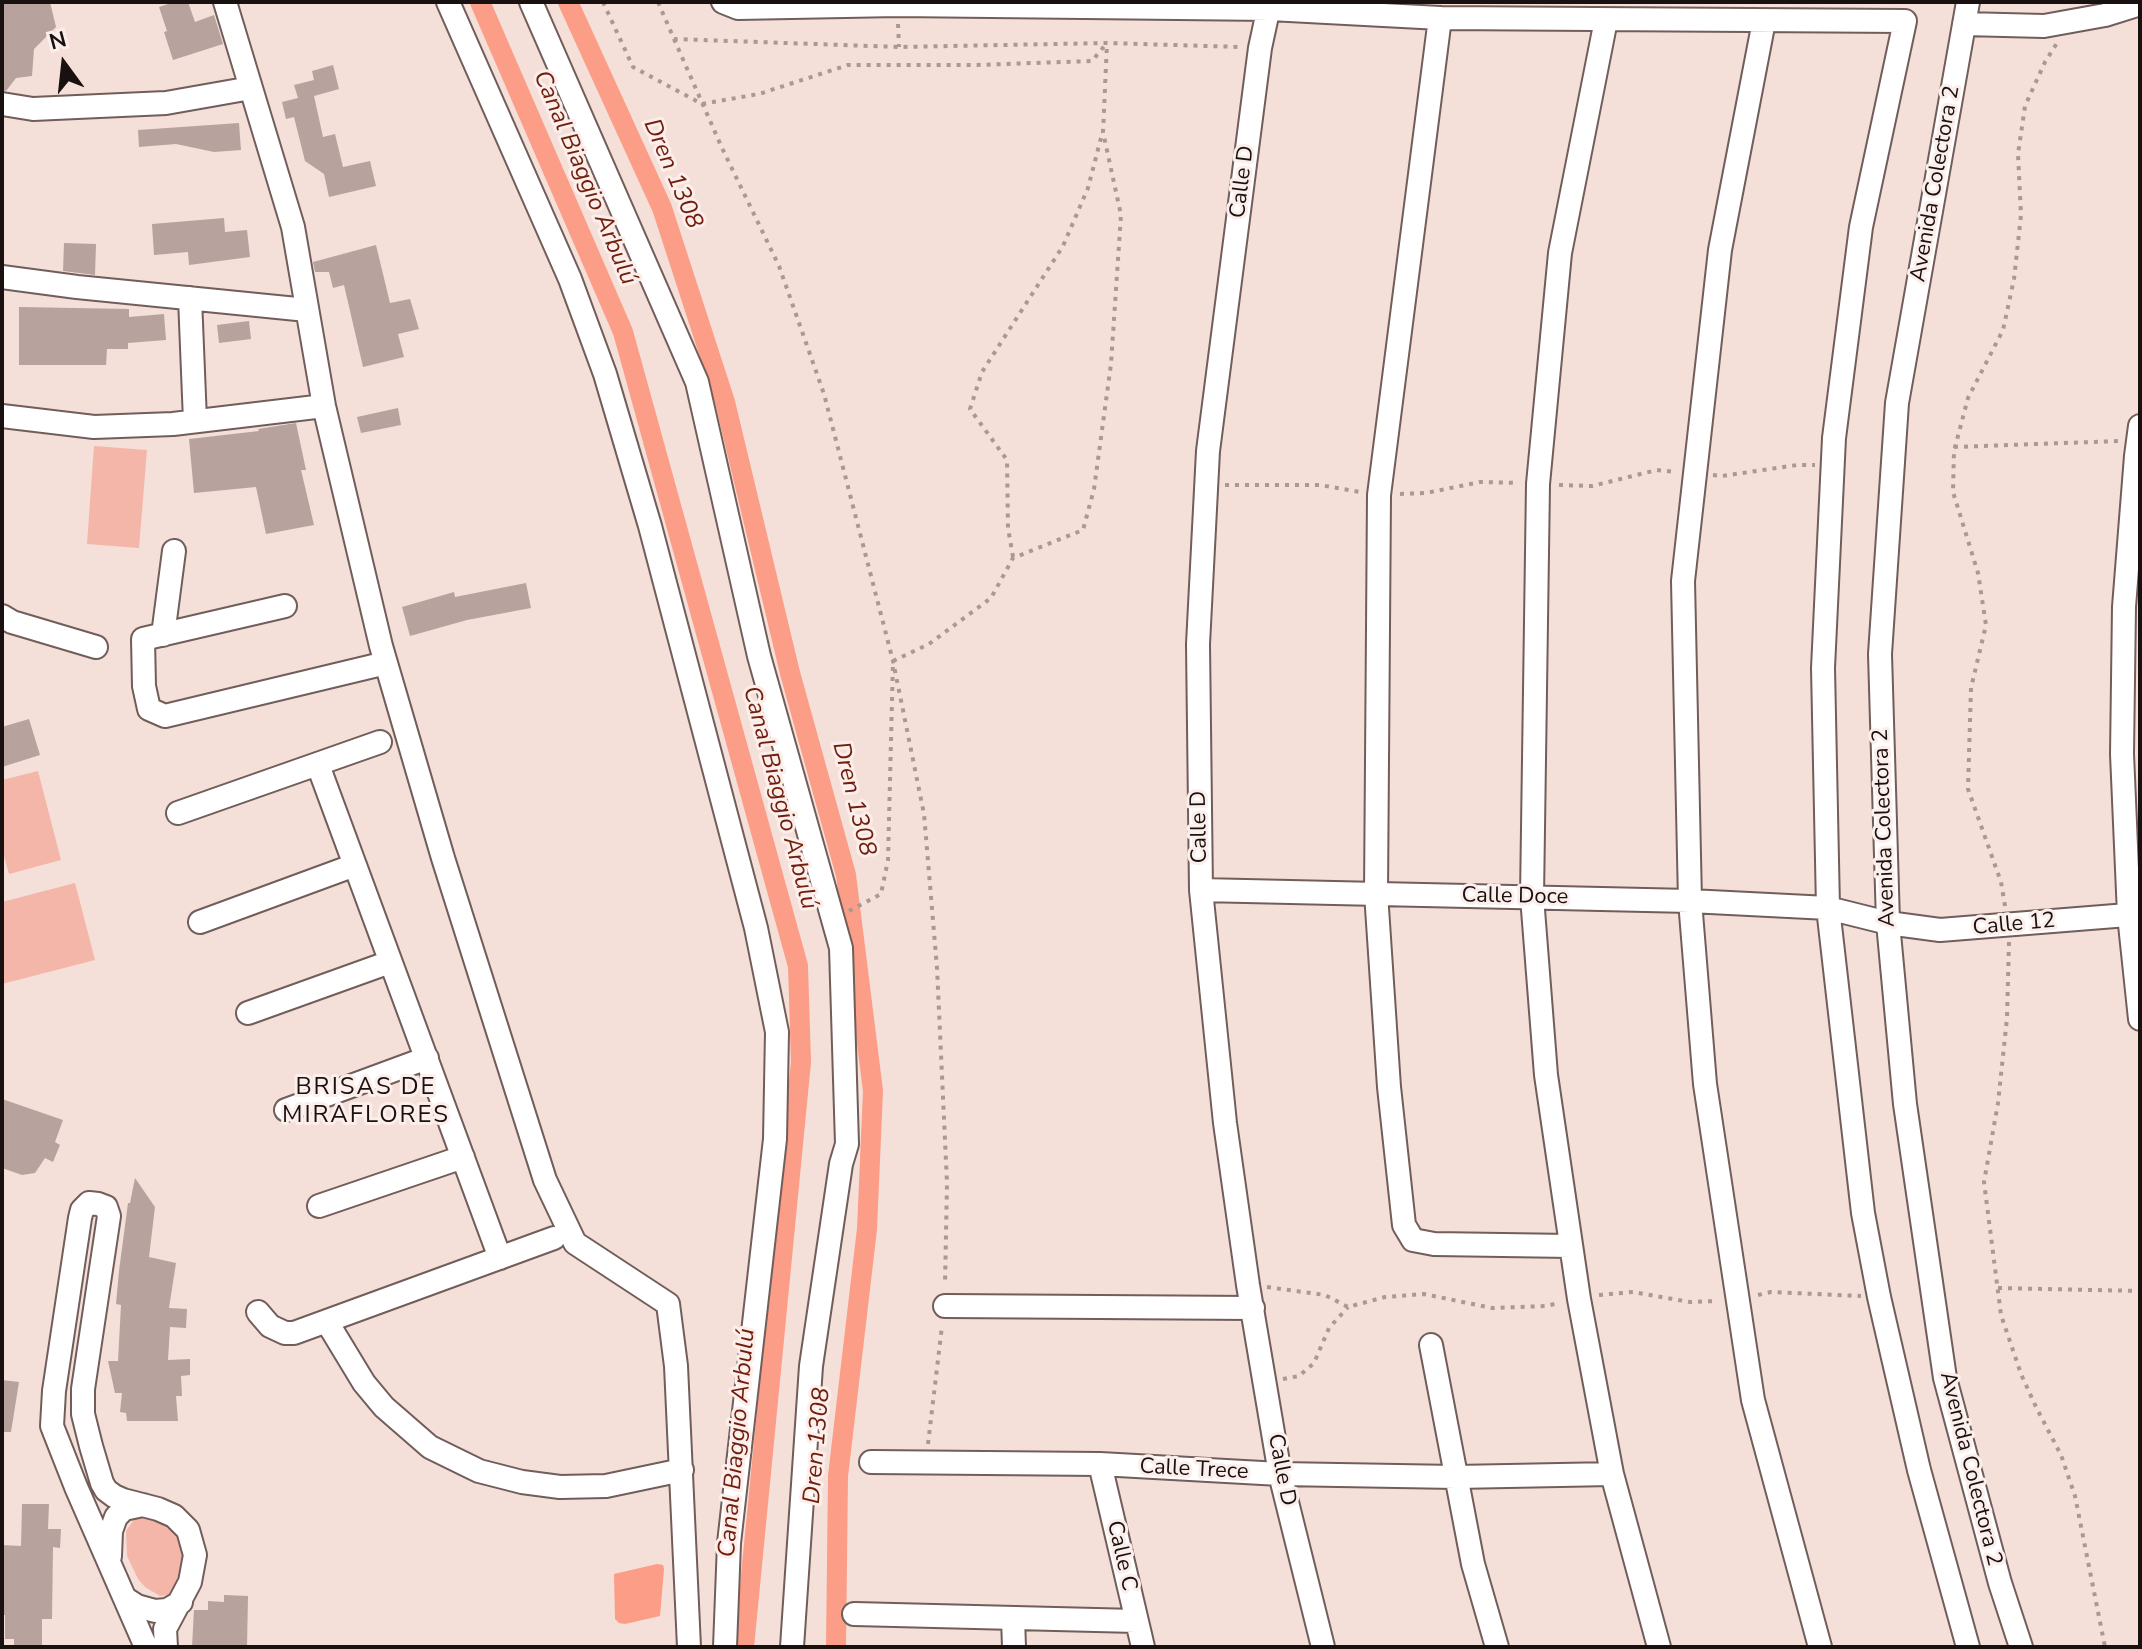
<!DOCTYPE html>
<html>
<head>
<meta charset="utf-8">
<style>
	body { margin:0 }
	#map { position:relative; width:2142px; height:1649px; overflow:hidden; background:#f5dfd9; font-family:"Nunito Sans",sans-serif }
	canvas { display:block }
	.frame { position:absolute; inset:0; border:4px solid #19110f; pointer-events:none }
	.north { position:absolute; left:24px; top:24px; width:80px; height:80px; -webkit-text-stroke:6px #fceeeb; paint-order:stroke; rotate:345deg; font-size:22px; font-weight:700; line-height:32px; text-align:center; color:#19110f }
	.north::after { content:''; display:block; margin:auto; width:28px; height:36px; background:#19110f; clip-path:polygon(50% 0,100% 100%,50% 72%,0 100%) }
</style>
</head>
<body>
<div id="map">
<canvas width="2142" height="1649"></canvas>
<div class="frame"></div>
<div class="north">N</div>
</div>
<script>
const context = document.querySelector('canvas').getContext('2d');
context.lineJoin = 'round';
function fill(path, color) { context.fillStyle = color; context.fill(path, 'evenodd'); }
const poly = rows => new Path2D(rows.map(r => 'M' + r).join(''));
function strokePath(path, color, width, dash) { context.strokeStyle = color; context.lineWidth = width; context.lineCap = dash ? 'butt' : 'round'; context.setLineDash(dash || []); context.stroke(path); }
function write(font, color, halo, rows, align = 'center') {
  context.font = font + ' "Nunito Sans",sans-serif'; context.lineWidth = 6; context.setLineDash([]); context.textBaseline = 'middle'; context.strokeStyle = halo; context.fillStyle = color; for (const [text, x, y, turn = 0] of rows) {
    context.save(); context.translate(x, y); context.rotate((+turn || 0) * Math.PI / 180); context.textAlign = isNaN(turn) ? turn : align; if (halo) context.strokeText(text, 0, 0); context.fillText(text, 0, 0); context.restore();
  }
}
fill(poly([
	[94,446,147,450,139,548,87,544],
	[38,771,61,860,9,874,2,849,2,780],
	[75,883,95,960,2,984,2,902],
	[140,1515,163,1519,180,1536,185,1548,185,1571,175,1591,168,1595,160,1596,145,1587,138,1579,127,1556,126,1531,135,1518]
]), '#f4b6a8');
fill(poly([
	[657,1564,663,1565,664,1569,660,1616,625,1624,619,1623,615,1619,614,1574]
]), '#fb9d87');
strokePath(poly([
	[480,2,623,332,798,966,801,1062,744,1647],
	[568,2,662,208,725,402,790,673,846,875,873,1091,867,1229,838,1476,836,1647]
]), '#fb9d87', 20);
fill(poly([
	[2,2,50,2,56,27,34,49,32,76,16,78,6,91,2,90],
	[174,2,188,2,195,22,214,15,223,44,173,60,164,32,167,31,159,7],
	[333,65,339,89,314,96,323,137,335,134,343,167,370,161,376,186,329,197,324,174,305,161,294,117,286,119,282,102,298,98,294,85,314,80,312,71],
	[239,123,241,150,214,152,176,144,139,147,138,130],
	[224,218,225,232,247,230,250,257,189,265,188,252,154,255,152,224],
	[64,243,96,244,95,275,63,271],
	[376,245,390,303,410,299,419,329,398,334,404,357,363,367,344,285,333,288,329,272,315,272,313,262],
	[19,307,129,309,129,317,164,314,166,340,128,343,128,349,107,349,106,365,19,365],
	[249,321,251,339,219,343,217,325],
	[398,408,401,425,361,433,357,417],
	[296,423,306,470,301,470,314,525,266,534,256,487,194,493,189,439,259,431,258,429],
	[526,583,531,608,467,620,410,636,402,607,454,592,455,597],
	[29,719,40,755,2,767,2,727],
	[2,1099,63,1120,55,1142,60,1145,53,1162,45,1158,35,1173,22,1175,2,1168],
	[135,1178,155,1207,149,1257,176,1263,169,1308,187,1309,186,1328,170,1327,168,1360,190,1359,190,1375,181,1376,182,1396,176,1396,178,1421,127,1421,126,1413,120,1412,122,1393,115,1393,108,1361,118,1361,121,1305,116,1304,119,1271,128,1203,130,1203],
	[2,1380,19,1382,11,1432,2,1432],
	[22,1504,49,1504,48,1529,61,1529,60,1548,53,1547,52,1619,42,1619,42,1647,14,1647,14,1639,5,1639,5,1615,2,1615,2,1545,21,1546],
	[224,1595,248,1596,247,1647,192,1647,194,1610,208,1610,208,1601,224,1602]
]), '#b7a29d');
const minor = poly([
	[225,2,293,227,324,406,381,646,443,858,545,1180,575,1243,668,1304,676,1366,689,1647],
	[448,2,570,279,605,374,650,526,756,928,777,1032,775,1139,729,1543,725,1647],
	[531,2,697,382,759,656,841,948,847,1144,841,1164,811,1366,792,1647],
	[723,2,738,8,898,5,1270,9,1440,18,1905,21,1861,227,1834,438,1823,668,1828,908,1863,1213,1879,1297,1919,1470,1968,1647],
	[1270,2,1260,48,1208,451,1198,644,1201,890,1225,1123,1248,1285,1280,1474,1323,1647],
	[1968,2,1897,403,1880,654,1888,923,1905,1104,1945,1378,2000,1583,2021,1647],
	[1440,18,1379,495,1376,893,1389,1087,1404,1225,1413,1240,1434,1244,1571,1246],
	[1606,20,1560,253,1538,484,1532,897,1546,1075,1579,1299,1612,1474,1659,1647],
	[1764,21,1720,250,1683,581,1690,901,1705,1084,1753,1400,1820,1647],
	[1964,24,2044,26,2105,15,2140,4],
	[2,104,33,109,166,103,251,88],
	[2,277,77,287,307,310],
	[190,298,195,421],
	[2,416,94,427,173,424,324,406],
	[2140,426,2136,456,2124,607,2122,754,2129,915,2140,1019],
	[285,606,143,639,144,686,149,709,165,716,386,663],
	[2,616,12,622,96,647],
	[163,635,174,551],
	[318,765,500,1258],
	[178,813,380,742],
	[1201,890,1690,901,1828,908,1888,923,1940,930,2140,914],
	[200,922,355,865],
	[248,1013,390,962],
	[286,1110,427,1058],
	[319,1206,463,1157],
	[945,1306,1253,1308],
	[258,1312,270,1326,285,1333,294,1333,554,1238],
	[327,1322,364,1383,384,1407,430,1447,479,1471,522,1482,560,1487,606,1486,682,1470],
	[1431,1345,1473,1564,1497,1647],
	[871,1462,1100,1464,1280,1474,1456,1477,1612,1474],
	[1100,1464,1143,1647],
	[110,1556,111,1531,116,1517,124,1509,143,1505],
	[126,1599,137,1606,155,1611,167,1610,181,1602],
	[854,1614,1136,1621],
	[1013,1618,1014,1647],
	[146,1647,76,1487,52,1426,54,1391,80,1218,82,1210,89,1203,98,1204,106,1207,109,1216,83,1389,83,1414,91,1446,102,1483,106,1490,114,1496,123,1500,158,1509,174,1516,188,1530,195,1555,190,1582,165,1629,166,1647]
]);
strokePath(minor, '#715d59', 26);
strokePath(poly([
	[603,2,633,67,702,104,759,94,848,65,976,65,1092,61,1106,44],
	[658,2,674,39,899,47,1107,43,1240,47],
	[898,24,899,47],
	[674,39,722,148,779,266,824,394,893,661,924,814,937,968,947,1183,945,1285],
	[1954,447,2119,441],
	[1713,475,1722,476,1797,465,1815,465],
	[1225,485,1320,485,1360,492],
	[1559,485,1592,486,1657,470,1676,472],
	[1400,494,1426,493,1480,482,1518,483],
	[1013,557,1008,528,1007,460,970,409,982,372,1063,246,1088,188,1102,134],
	[2005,906,2001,882,1968,789,1971,688,1986,625,1978,573,1953,492,1954,451,1968,398,2003,330,2014,279,2021,215,2018,154,2025,106,2045,62,2057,43],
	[849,911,881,894,888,860,893,661,929,644,991,598,1013,558,1083,530,1094,489,1111,364,1121,215,1103,132,1107,43],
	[2009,942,2007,1018,1998,1103,1984,1182,2001,1315,2021,1374,2036,1407,2061,1455,2075,1496,2105,1647],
	[1267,1287,1325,1295,1348,1307,1385,1297,1424,1294,1492,1308,1546,1306,1559,1303],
	[1998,1288,2140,1291],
	[1599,1295,1633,1292,1690,1302,1718,1301],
	[1758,1295,1771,1292,1861,1296],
	[1283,1379,1299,1376,1314,1363,1329,1328,1348,1307],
	[928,1444,942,1326]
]), '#a99893', 4, [4, 6]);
strokePath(minor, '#fff', 22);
write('22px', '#19110f', '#fceeeb', [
	["Calle D",1243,182,-83],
	["Avenida Colectora 2",1936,184,-80],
	["Calle D",1200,827,-91],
	["Avenida Colectora 2",1885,828,-92],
	["Calle Doce",1515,897,1],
	["Calle 12",2014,925,-5],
	["Avenida Colectora 2",1970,1469,76],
	["Calle Trece",1194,1470,3],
	["Calle D",1281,1470,79],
	["Calle C",1121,1556,77]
]);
write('italic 24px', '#701e0c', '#fceeeb', [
	["Dren 1308",672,174,67],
	["Canal Biaggio Arbulú",584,178,67],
	["Canal Biaggio Arbulú",779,798,75],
	["Dren 1308",853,799,76],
	["Canal Biaggio Arbulú",738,1443,-85],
	["Dren 1308",818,1446,-85]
]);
context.letterSpacing = '2px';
write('24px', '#19110f', '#fceeeb', [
	["BRISAS DE",366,1088],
	["MIRAFLORES",366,1116]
]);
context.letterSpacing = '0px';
</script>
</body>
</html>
